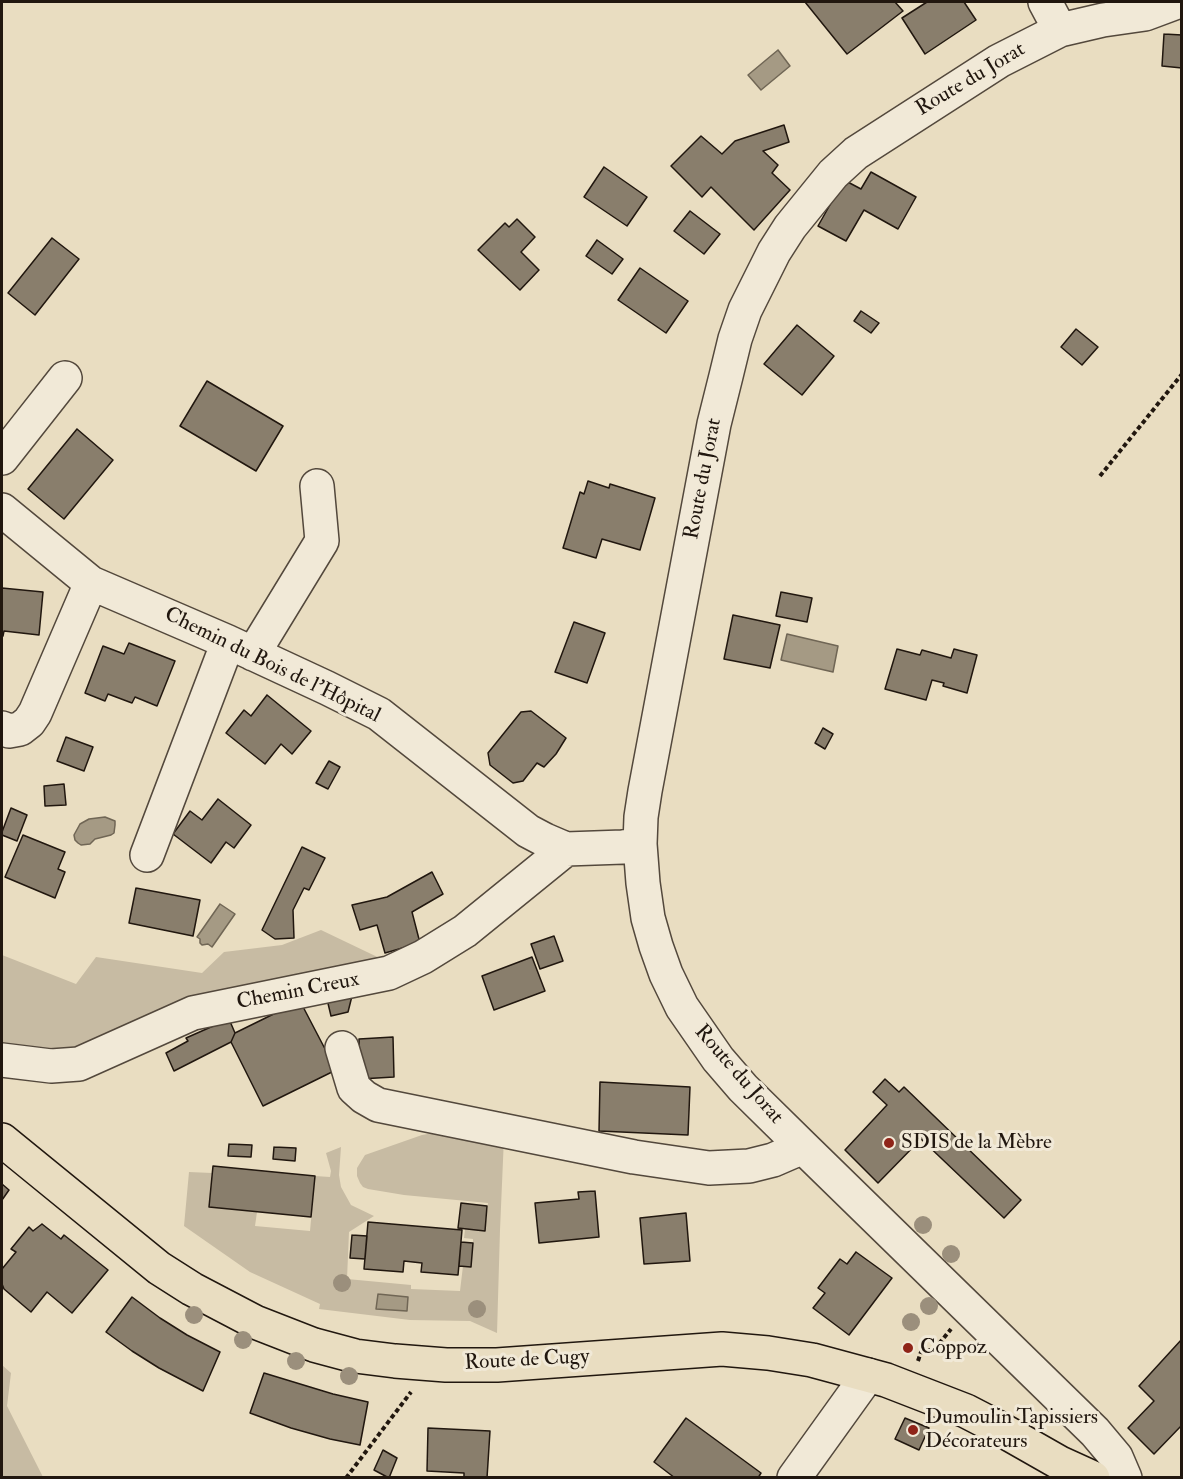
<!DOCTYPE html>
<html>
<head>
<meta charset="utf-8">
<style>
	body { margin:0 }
	#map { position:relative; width:1183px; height:1479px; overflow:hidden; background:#e9ddc1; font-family:"IM FELL Double Pica",serif }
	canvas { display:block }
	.frame { position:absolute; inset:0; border:3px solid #21170f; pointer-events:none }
</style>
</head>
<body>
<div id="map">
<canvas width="1183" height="1479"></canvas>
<div class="frame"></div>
</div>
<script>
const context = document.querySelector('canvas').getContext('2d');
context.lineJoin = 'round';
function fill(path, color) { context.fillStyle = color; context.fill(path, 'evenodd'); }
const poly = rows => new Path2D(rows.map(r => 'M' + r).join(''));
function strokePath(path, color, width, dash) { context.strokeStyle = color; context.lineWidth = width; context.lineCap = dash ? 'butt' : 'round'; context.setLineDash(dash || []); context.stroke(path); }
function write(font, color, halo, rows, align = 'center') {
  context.font = font + ' "IM FELL Double Pica",serif'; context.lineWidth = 6; context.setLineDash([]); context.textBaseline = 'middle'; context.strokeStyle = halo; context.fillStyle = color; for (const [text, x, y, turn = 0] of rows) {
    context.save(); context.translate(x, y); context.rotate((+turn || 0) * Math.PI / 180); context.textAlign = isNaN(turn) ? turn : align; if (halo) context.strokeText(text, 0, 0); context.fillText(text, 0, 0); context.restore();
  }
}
fill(poly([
	[321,930,390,963,89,1054,2,1052,2,955,76,984,96,957,202,973,224,952,282,945],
	[460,1128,504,1137,500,1230,497,1333,470,1321,410,1320,319,1309,320,1304,250,1272,184,1226,189,1172,212,1173,209,1207,257,1212,255,1226,310,1231,315,1176,330,1177,331,1171,326,1153,341,1147,339,1175,341,1187,351,1205,374,1216,349,1232,347,1279,411,1285,411,1289,460,1291,463,1266,473,1243,473,1239,464,1238,465,1229,485,1231,488,1203,404,1195,368,1189,363,1187,360,1183,357,1176,357,1168,365,1155,422,1135],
	[2,1365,11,1373,7,1406,43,1477,2,1477]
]), '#c7bba3');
const water = poly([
	[778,50,790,66,761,90,748,75,778,50],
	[787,634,838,646,833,672,781,660,787,634],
	[105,817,115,821,115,825,114,833,111,835,95,839,90,844,81,845,78,843,75,840,74,835,80,824,89,819,105,817],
	[220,904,235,914,212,947,208,944,202,945,200,943,200,939,197,937,220,904],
	[378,1294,408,1297,407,1311,376,1309,378,1294]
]);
fill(water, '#a59a84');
strokePath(water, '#706655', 1.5);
const building = poly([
	[805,2,895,2,903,11,847,54,805,2],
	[927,2,964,2,976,20,925,54,902,18,927,2],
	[1164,34,1182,35,1182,68,1162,66,1164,34],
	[784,125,789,142,763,151,778,165,772,173,790,190,754,230,711,187,702,197,671,166,701,136,722,154,735,141,784,125],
	[604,167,647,197,627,226,584,197,604,167],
	[871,172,916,197,898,229,864,210,846,241,818,226,844,180,861,189,871,172],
	[690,211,720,234,704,254,674,231,690,211],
	[517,219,535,237,521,252,539,270,520,290,478,250,505,223,509,227,517,219],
	[52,238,79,259,35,315,8,293,52,238],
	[597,240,623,259,612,274,586,256,597,240],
	[640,268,688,301,666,333,618,300,640,268],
	[861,311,879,323,871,333,854,321,861,311],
	[797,325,834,356,802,395,764,364,797,325],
	[1076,329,1098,347,1082,365,1061,347,1076,329],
	[207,381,283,426,256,471,180,426,207,381],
	[77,429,113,460,64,519,28,489,77,429],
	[588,481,609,488,610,484,655,498,640,550,602,539,596,558,563,548,580,492,584,494,588,481],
	[2,588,43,592,39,635,4,631,3,636,2,635,2,588],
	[781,592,812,598,807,622,776,616,781,592],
	[733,615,780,625,770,668,724,659,733,615],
	[574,622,605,633,587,683,555,672,574,622],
	[129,643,175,661,157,706,135,697,132,703,108,694,105,701,85,693,103,646,124,654,129,643],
	[897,649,920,655,922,650,951,658,954,649,977,655,967,693,943,686,944,683,932,680,926,700,885,689,897,649],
	[267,695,311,731,292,754,281,744,265,764,226,733,244,710,251,716,267,695],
	[531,711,566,738,556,754,544,767,537,763,523,781,513,783,490,765,488,753,521,712,531,711],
	[823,728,833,734,825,749,815,743,823,728],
	[66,737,93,747,84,771,57,761,66,737],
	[329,761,340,767,328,789,316,783,329,761],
	[64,784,66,805,45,806,44,786,64,784],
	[218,799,251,825,234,848,226,842,211,863,173,834,190,811,202,820,218,799],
	[11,808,27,815,17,841,2,835,2,832,11,808],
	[23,835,65,852,58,869,65,872,55,898,5,877,23,835],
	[302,847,325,858,309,890,304,888,293,910,294,938,275,939,262,930,302,847],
	[432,872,443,894,412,912,420,943,385,953,377,925,360,930,352,905,387,897,432,872],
	[136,888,200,900,193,936,129,923,136,888],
	[554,936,563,961,540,969,531,944,554,936],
	[532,957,545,991,494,1010,482,976,532,957],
	[326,995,352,996,348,1012,331,1016,326,995],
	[300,1001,336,1070,263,1106,231,1042,235,1033,300,1001],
	[229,1019,235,1033,231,1042,174,1071,166,1053,188,1041,186,1038,229,1019],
	[393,1037,394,1077,360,1079,359,1039,393,1037],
	[885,1079,899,1092,904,1087,1021,1200,1004,1218,921,1139,878,1183,845,1150,887,1105,873,1092,885,1079],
	[600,1082,690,1087,688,1135,599,1131,600,1082],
	[229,1144,252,1145,251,1157,228,1156,229,1144],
	[274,1147,296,1148,295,1161,273,1159,274,1147],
	[213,1166,315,1176,311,1217,209,1207,213,1166],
	[2,1184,9,1190,2,1200,2,1184],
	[595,1191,599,1237,539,1243,535,1203,579,1199,578,1192,595,1191],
	[461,1203,487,1206,485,1231,458,1228,461,1203],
	[686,1213,690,1261,644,1264,640,1218,686,1213],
	[368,1222,462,1230,458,1275,421,1272,422,1263,404,1261,403,1272,364,1269,368,1222],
	[42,1224,61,1239,64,1235,108,1270,72,1313,47,1292,31,1312,4,1289,2,1284,2,1269,16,1252,11,1249,29,1227,33,1231,42,1224],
	[352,1235,367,1236,365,1259,350,1258,352,1235],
	[461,1242,473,1243,471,1267,459,1266,461,1242],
	[856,1252,892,1278,849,1335,813,1308,825,1293,818,1288,840,1259,847,1264,856,1252],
	[132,1297,160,1318,187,1335,220,1352,203,1391,159,1368,132,1351,106,1332,132,1297],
	[1182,1339,1182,1425,1154,1454,1128,1428,1154,1401,1139,1386,1182,1339],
	[264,1373,333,1394,368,1402,360,1445,330,1439,291,1428,250,1413,264,1373],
	[686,1418,761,1473,758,1478,675,1478,654,1462,686,1418],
	[905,1418,929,1428,919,1450,895,1439,905,1418],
	[428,1428,490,1431,487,1478,464,1478,464,1473,427,1471,428,1428],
	[383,1450,397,1458,389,1478,374,1470,383,1450]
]);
fill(building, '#897e6c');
strokePath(building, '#21170f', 1.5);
const minor = poly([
	[1045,2,1060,30],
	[2,458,65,378],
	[2,510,91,583,228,642,327,688,379,714,528,831,545,840,566,849,623,847,640,844],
	[253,654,322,541,317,486],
	[2,728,9,731,20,729,29,722,35,713,91,583],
	[147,855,228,642],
	[342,1048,354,1088,364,1097,378,1105,634,1157,709,1168,749,1166,773,1160,803,1147],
	[2,1060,51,1066,79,1064,193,1013,389,973,423,957,465,931,566,849],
	[794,1478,868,1375],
	[1125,1478,1116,1457,1095,1432,803,1147,743,1088,718,1059,682,1007,666,974,656,946,648,918,643,883,640,844,641,817,645,791,714,424,726,376,735,339,745,310,774,252,790,227,833,174,856,153,999,61,1060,30,1103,20,1145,14,1177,2]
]);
const major = poly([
	[2,1140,159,1268,192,1289,255,1322,314,1345,355,1356,395,1361,446,1365,497,1365,722,1349,768,1353,812,1360,886,1380,966,1411,995,1426,1060,1463,1093,1478]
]);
strokePath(minor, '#53483c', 36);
strokePath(major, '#21170f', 36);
strokePath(poly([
	[1100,476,1182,374],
	[918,1361,921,1352,930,1350,938,1345,951,1329],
	[346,1478,411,1392]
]), '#21170f', 4, [4.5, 3]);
strokePath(minor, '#f1e9d7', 33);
strokePath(major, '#e9ddc1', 33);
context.fillStyle = '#9b8f7c';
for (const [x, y] of [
	[923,1225],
	[951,1254],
	[342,1283],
	[929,1306],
	[477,1309],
	[194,1315],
	[911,1322],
	[243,1340],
	[296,1361],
	[349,1376]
]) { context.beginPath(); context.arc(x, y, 9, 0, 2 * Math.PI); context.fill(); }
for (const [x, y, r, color] of [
	[889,1143,6,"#8f2418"],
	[908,1348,6,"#8f2418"],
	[913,1430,6,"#8f2418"]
]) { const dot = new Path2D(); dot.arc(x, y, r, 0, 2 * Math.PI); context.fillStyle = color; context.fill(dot); strokePath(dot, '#f1e9d7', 2); }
write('21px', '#21170f', '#f1e9d7', [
	["Route du Jorat",971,80,-31],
	["Route du Jorat",704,479,-79],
	["Chemin du Bois de l'Hôpital",272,666,26],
	["Chemin Creux",298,992,-11],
	["Route du Jorat",738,1075,49],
	["Route de Cugy",527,1361,-3]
]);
write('21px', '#21170f', '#f1e9d7', [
	["SDIS de la Mèbre",901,1143],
	["Coppoz",920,1348],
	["Dumoulin Tapissiers",925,1418],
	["Décorateurs",925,1442]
], 'left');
</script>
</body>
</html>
